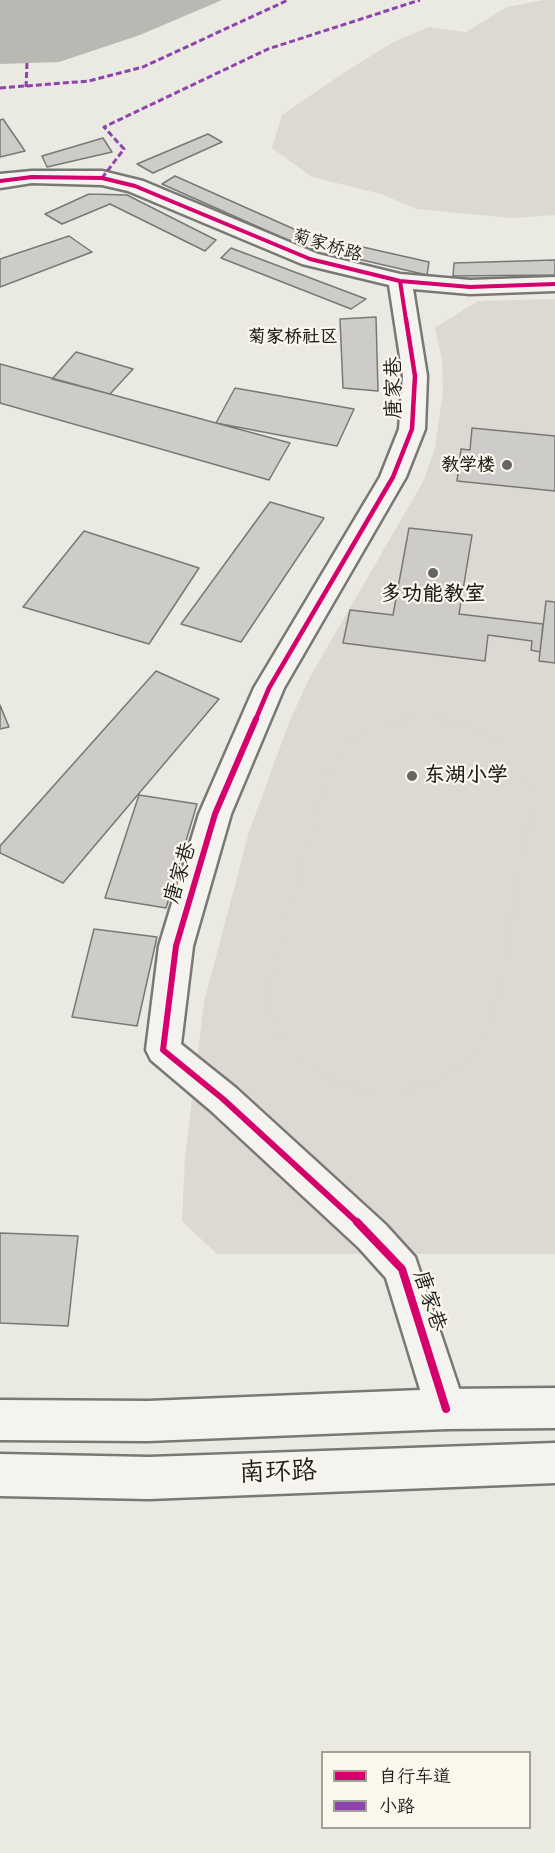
<!DOCTYPE html>
<html>
<head>
<meta charset="utf-8">
<style>
	body { margin:0 }
	#map { position:relative; width:555px; height:1853px; overflow:hidden; background:#eae9e2; font-family:Sriracha,"LXGW WenKai TC",sans-serif }
	canvas { display:block }
	.legend { position:absolute; left:321px; top:1751px; width:210px; height:78px; box-sizing:border-box; background:#fbf7ec; border:2px solid #a29f99; margin:0; padding:8px 10px; list-style:none; font-size:18px; color:#1c1c1c }
	.legend li { display:flex; align-items:center; gap:12px; height:30px }
	.legend b { width:30px; border:2px solid #a29f99 }
</style>
</head>
<body>
<div id="map">
<canvas width="555" height="1853"></canvas>
<ul class="legend">
<li><b style="height:8px;background:#d6006c"></b>自行车道</li>
<li><b style="height:8px;background:#8e44ad"></b>小路</li>
</ul>
</div>
<script>
const context = document.querySelector('canvas').getContext('2d');
context.lineJoin = 'round';
function fill(path, color) { context.fillStyle = color; context.fill(path, 'evenodd'); }
const poly = rows => new Path2D(rows.map(r => 'M' + r).join(''));
function strokePath(path, color, width, dash) { context.strokeStyle = color; context.lineWidth = width; context.lineCap = dash ? 'butt' : 'round'; context.setLineDash(dash || []); context.stroke(path); }
function write(font, color, halo, rows, align = 'center') {
  context.font = font + ' Sriracha,"LXGW WenKai TC",sans-serif'; context.lineWidth = 4.5; context.setLineDash([]); context.textBaseline = 'middle'; context.strokeStyle = halo; context.fillStyle = color; for (const [text, x, y, turn = 0] of rows) {
    context.save(); context.translate(x, y); context.rotate((+turn || 0) * Math.PI / 180); context.textAlign = isNaN(turn) ? turn : align; if (halo) context.strokeText(text, 0, 0); context.fillText(text, 0, 0); context.restore();
  }
}
fill(poly([
	[555,299,555,1254,217,1254,182,1221,185,1158,204,1002,249,832,290,720,311,675,423,482,435,448,443,392,442,360,435,328,478,301]
]), '#dbd9d1');
fill(poly([
	[544,0,555,0,555,215,512,218,417,209,381,194,312,177,272,148,282,115,345,72,392,43,428,27,466,32,507,7],
	[412,719,436,719,459,723,481,731,500,743,515,758,526,775,531,793,531,812,493,1018,485,1039,471,1059,451,1074,426,1085,399,1091,371,1091,343,1084,318,1073,297,1057,281,1038,272,1016,269,994,273,971,328,773,337,757,350,742,368,730,389,723]
]), '#dbd9d0');
fill(poly([
	[0,0,222,0,140,35,59,62,0,64]
]), '#bab8b2');
const building = poly([
	[3,119,25,151,0,157,0,120,3,119],
	[208,134,222,142,153,173,137,164,208,134],
	[103,138,112,152,47,167,42,156,103,138],
	[175,176,323,242,310,250,162,184,175,176],
	[89,194,127,195,216,240,205,251,110,204,62,224,45,214,89,194],
	[69,236,92,252,0,287,0,259,69,236],
	[345,243,429,262,427,275,336,254,345,243],
	[231,248,366,299,351,309,221,258,231,248],
	[555,260,555,275,453,276,454,263,555,260],
	[376,317,378,391,343,388,340,319,376,317],
	[76,352,133,369,110,394,52,379,76,352],
	[0,364,216,423,290,443,269,480,0,403,0,364],
	[235,388,354,409,337,446,216,423,235,388],
	[472,428,555,436,555,491,457,481,461,449,470,450,472,428],
	[270,502,324,518,241,642,181,624,270,502],
	[409,528,472,535,459,614,543,624,540,652,531,650,532,641,488,635,485,661,343,643,350,610,393,615,409,528],
	[84,531,199,568,149,644,23,607,84,531],
	[546,601,555,602,555,663,539,661,546,601],
	[156,671,219,699,63,883,0,853,0,846,156,671],
	[0,705,9,727,0,729,0,705],
	[139,795,197,804,166,908,105,898,139,795],
	[94,929,157,937,137,1026,72,1017,94,929],
	[0,1233,78,1236,68,1326,0,1323,0,1233]
]);
fill(building, '#cdccc8');
strokePath(building, '#797875', 1.5);
const minor = poly([
	[32,171,102,171,143,181,318,254,400,274,470,280,555,277,555,291,470,294,413,289,427,376,425,429,406,477,284,688,231,814,193,946,181,1044,236,1088,385,1224,415,1257,466,1409,460,1423,446,1429,432,1423,426,1409,386,1278,359,1248,210,1110,151,1060,146,1050,159,946,199,814,254,688,380,477,399,429,403,376,389,285,302,264,128,191,102,185,32,183,0,188,0,174,32,171]
]);
const primary = poly([
	[555,1388,555,1428,446,1429,148,1441,0,1440,0,1400,148,1401,446,1389,555,1388],
	[555,1443,555,1483,149,1499,0,1496,0,1454,149,1457,555,1443]
]);
strokePath(minor, '#797875', 5);
strokePath(primary, '#797875', 5);
fill(minor, '#f4f3ef');
fill(primary, '#f4f3ef');
strokePath(poly([
	[26,87,27,63],
	[0,88,89,81,143,67,288,0],
	[102,178,124,149,104,127,268,49,420,0]
]), '#8e44ad', 3, [6, 3]);
strokePath(poly([
	[0,181,32,177,102,178,135,186,310,259,400,281,470,287,555,284],
	[400,281,406,320]
]), '#d6006c', 4);
strokePath(poly([
	[255,721,269,688,393,477,412,429,415,376,406,319]
]), '#d6006c', 4.5);
strokePath(poly([
	[256,719,215,814,176,946,163,1050,223,1099,358,1223]
]), '#d6006c', 6);
strokePath(poly([
	[357,1222,402,1269,446,1409]
]), '#d6006c', 8);
for (const [x, y, r, color] of [
	[507,465,6,"#646461"],
	[433,573,6,"#646461"],
	[412,776,6,"#646461"]
]) { const dot = new Path2D(); dot.arc(x, y, r, 0, 2 * Math.PI); context.fillStyle = color; context.fill(dot); strokePath(dot, '#fbf7ec', 2); }
write('18px', '#1c1c1c', '#fbf7ec', [
	["菊家桥路",327,246,17]
]);
write('bold 18px', '#1c1c1c', '#fbf7ec', [
	["菊家桥社区",293,337]
]);
write('bold 18px', '#1c1c1c', '#fbf7ec', [
	["教学楼",495,465]
], 'right');
write('21px', '#1c1c1c', '#fbf7ec', [
	["唐家巷",395,388,-90],
	["唐家巷",181,873,-73],
	["唐家巷",429,1301,72]
]);
write('bold 21px', '#1c1c1c', '#fbf7ec', [
	["多功能教室",433,595],
	["东湖小学",424,776,"left"]
]);
write('26px', '#1c1c1c', '#fbf7ec', [
	["南环路",278,1473,-2]
]);
</script>
</body>
</html>
